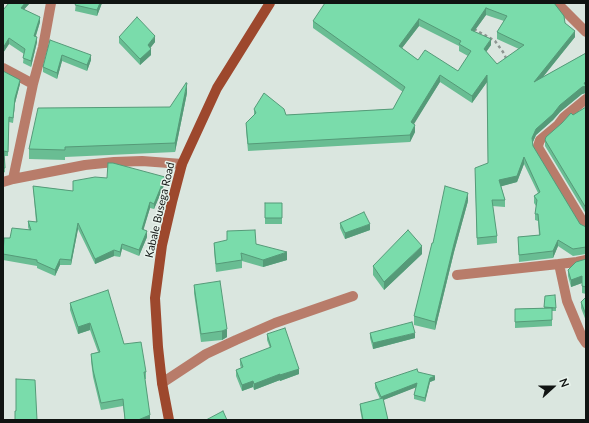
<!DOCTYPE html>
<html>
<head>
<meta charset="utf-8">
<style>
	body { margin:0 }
	#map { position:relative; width:589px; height:423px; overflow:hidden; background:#dae6df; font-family:Lato,sans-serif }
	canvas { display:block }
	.frame { position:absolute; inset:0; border:4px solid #101412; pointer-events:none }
	.north { position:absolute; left:533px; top:367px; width:40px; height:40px; -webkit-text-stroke:3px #e8f3ec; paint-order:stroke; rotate:69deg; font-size:11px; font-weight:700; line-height:16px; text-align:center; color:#101412 }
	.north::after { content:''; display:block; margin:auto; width:14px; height:18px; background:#101412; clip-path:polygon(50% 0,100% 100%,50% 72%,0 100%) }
</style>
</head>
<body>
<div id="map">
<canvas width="589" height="423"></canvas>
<div class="frame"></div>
<div class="north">N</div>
</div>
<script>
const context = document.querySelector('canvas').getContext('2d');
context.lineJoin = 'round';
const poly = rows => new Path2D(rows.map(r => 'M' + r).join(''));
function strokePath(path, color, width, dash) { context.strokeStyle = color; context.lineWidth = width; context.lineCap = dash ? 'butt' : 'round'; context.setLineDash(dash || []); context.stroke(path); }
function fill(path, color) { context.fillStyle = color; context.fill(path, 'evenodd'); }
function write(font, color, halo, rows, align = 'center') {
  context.font = font + ' Lato,sans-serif'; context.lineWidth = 3; context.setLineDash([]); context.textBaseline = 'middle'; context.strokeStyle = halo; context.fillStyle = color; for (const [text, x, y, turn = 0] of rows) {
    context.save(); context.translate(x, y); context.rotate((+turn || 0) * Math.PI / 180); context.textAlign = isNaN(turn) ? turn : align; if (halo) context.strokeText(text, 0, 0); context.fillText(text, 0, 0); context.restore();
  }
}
strokePath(poly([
	[474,29,495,41,503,52,507,60]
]), '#8d9691', 2.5, [3, 3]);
strokePath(poly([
	[557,3,586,32],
	[3,68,33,84],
	[586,99,564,117,558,125,540,140,538,146,539,149,586,227],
	[13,179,33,84,43,47,51,3],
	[3,182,13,179,85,165,114,162,142,161,182,164],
	[559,264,567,301,582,337,586,343],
	[457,275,577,262,586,260],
	[162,383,206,354,236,340,275,323,353,296]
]), '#b87c6a', 10);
strokePath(poly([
	[169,420,162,383,158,347,155,298,162,245,172,202,182,164,217,88,270,3]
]), '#9d482d', 10);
fill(poly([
	[29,3,29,4,24,9,40,22,36,36,37,42,31,67,23,63,24,54,9,44,3,53,3,10],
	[76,3,102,3,97,16,75,11],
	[554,3,565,23,575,37,543,77,586,53,586,93,582,94,560,112,553,120,536,135,533,142,533,146,580,224,586,227,586,254,573,256,558,246,553,258,519,262,518,237,539,235,538,221,535,220,535,214,536,206,534,203,534,196,538,193,524,164,517,182,501,186,505,200,505,207,492,206,497,236,497,243,477,245,475,174,488,163,487,82,472,103,440,82,413,124,415,132,410,142,248,151,246,130,246,123,254,115,254,109,286,115,393,109,403,92,313,28,313,21],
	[486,15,504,21,497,32,497,39,519,49,497,64,486,52,491,45,474,31],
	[419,26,459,46,459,51,468,56,458,71,418,60,402,48],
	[119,37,155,42,150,48,151,55,140,65,119,43],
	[50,40,91,60,87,71,62,61,57,79,43,72,43,67],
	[3,71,20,84,15,103,13,123,9,122,8,156,4,156,5,172,3,173],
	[187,93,175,152,65,157,65,160,29,159,29,149,170,107],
	[586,107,586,214,545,146,545,140,573,115],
	[165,183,154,209,150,208,143,230,147,237,139,256,122,249,120,257,114,256,95,264,78,229,71,265,60,265,55,276,37,268,37,266,3,260,3,243,10,238,29,230,28,227,28,221,36,222,33,186,73,191],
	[468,201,454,252,435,330,414,325,414,316,433,243],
	[265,203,282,203,282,224,265,224],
	[340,223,370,230,345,239,340,228],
	[214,243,256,244,287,260,263,267,242,261,242,268,216,272,214,251],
	[422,254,384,290,373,275,373,266],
	[586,259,586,294,582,293,582,283,571,287,568,276,568,270],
	[194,285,227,337,222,340,201,342,194,293],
	[545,296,556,308,556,311,552,311,552,326,515,328,515,309,544,308],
	[586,297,586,321,581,308,581,302],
	[70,303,124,344,146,372,146,379,145,379,150,420,125,420,123,406,101,410,93,377,91,361,91,354,98,352,90,330,78,334,70,310],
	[370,333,415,338,373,349,370,338],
	[267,334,299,374,280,381,280,380,254,390,253,387,242,391,236,376,236,370,241,368,240,365,240,359,270,348,267,340],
	[418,372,435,380,430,382,425,402,414,399,414,395,416,387,383,400,388,420,362,420,360,409,360,404,380,399,375,388,375,383]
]), '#69bd93');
fill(poly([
	[25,3,29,3,29,4,21,13,21,8],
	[100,3,102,3,97,16,97,10],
	[486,8,486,15,471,36,471,30],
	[40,17,40,22,34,41,34,36],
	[419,19,419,26,399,52,399,46],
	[575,31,575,37,534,88,534,82],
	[155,36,155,42,148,51,148,45],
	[37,37,37,42,31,67,31,61],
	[9,38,9,44,3,53,3,48],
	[491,39,491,45,484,55,484,49],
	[151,49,151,55,140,65,140,59],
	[62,55,62,61,57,79,57,73],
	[91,55,91,60,87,71,87,65],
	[440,75,440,82,411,129,411,122],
	[487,75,487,82,472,103,472,96],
	[20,80,20,84,15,103,13,123,15,98],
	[586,82,586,93,582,94,560,112,553,120,536,135,532,144,532,138,536,129,560,105],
	[187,83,187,93,175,152,175,143],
	[415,125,415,132,410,142,410,135],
	[524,157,524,164,517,182,499,187,499,180],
	[165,177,165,183,154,209,154,204],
	[468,193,468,201,454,252,435,330,435,322,454,244],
	[150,202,150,208,142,235,142,229],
	[78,223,78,229,71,265,71,260],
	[370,224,370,230,345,239,345,233],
	[147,231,147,237,139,256,139,250],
	[558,240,558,246,553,258,553,251],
	[122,244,122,249,120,257,120,252],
	[422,246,422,254,384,290,384,282],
	[114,250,114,256,95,264,95,259],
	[287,252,287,260,263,267,263,260],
	[60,259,60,265,55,276,55,270],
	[582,276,582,283,571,287,571,280],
	[90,323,90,330,78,334,78,327],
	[227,329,227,337,222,340,222,331],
	[415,333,415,338,373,349,373,343],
	[299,369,299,374,280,381,280,375],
	[280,374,280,380,254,390,254,384],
	[435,376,435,380,430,382,425,402,425,398,430,378],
	[253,381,253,387,242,391,242,385],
	[417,383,417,387,381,401,381,397],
	[150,415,150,420,138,420]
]), '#559a78');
const building = poly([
	[9,3,25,3,21,8,40,17,34,36,37,37,31,61,23,58,25,49,9,38,3,48,3,10,9,3],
	[76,3,100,3,97,10,75,5,76,3],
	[325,3,554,3,564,16,565,23,575,31,534,82,586,53,586,82,584,83,586,86,582,87,560,105,553,114,536,129,532,138,533,146,580,224,586,227,586,247,573,249,558,240,553,251,519,255,518,237,540,235,538,214,535,214,537,200,534,196,540,192,524,157,517,176,499,180,505,200,492,200,497,236,477,238,475,168,488,163,487,75,472,96,440,75,411,122,415,125,410,135,248,144,246,123,256,113,254,109,264,93,284,109,286,115,393,109,405,87,313,21,325,3],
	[486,8,507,16,497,32,524,45,497,64,484,49,491,39,471,30,486,8],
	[419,19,461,41,459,44,471,51,458,71,425,50,418,60,399,46,419,19],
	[137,17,155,36,148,45,151,49,140,59,119,37,137,17],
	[50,40,91,55,87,65,62,55,57,73,43,67,50,40],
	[3,71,20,80,15,98,13,118,9,117,8,152,4,151,5,168,3,168,3,71],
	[186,83,187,83,175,143,65,147,65,150,29,149,38,108,170,107,186,83],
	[586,107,586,208,545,140,546,137,562,123,571,113,573,115,586,107],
	[108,163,113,163,165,177,154,204,150,202,142,229,147,231,139,250,122,244,120,252,114,250,95,259,78,223,71,260,60,259,55,270,37,262,37,260,3,254,4,238,10,238,12,228,31,230,28,221,37,222,33,186,73,191,73,181,95,177,107,178,108,163],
	[445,186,468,193,454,244,435,322,414,316,432,243,433,243,445,186],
	[265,203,282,203,282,218,265,218,265,203],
	[364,212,370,224,345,233,340,223,364,212],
	[255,230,256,244,287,252,263,260,241,253,242,260,216,264,214,243,227,240,227,231,255,230],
	[408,230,422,246,384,282,373,266,408,230],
	[586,259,586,287,582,286,582,276,571,280,568,270,576,262,586,259],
	[220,281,227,329,222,331,201,334,194,285,220,281],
	[108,290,124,344,141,342,146,372,144,372,150,415,138,420,125,420,123,399,101,403,93,370,91,354,100,352,90,323,78,327,70,303,108,290],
	[555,295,556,308,544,307,545,296,555,295],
	[586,297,586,315,581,302,586,297],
	[552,308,552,320,515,322,515,309,552,308],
	[412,322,415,333,373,343,370,333,412,322],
	[285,328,299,369,280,375,280,374,254,384,253,381,242,385,236,370,243,367,240,359,271,347,267,334,285,328],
	[417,369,418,372,435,376,430,378,425,398,414,395,417,383,381,397,375,383,417,369],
	[16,379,35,380,37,420,15,420,15,411,16,411,16,379],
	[383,398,388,420,363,420,360,404,383,398],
	[223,411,227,420,206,420,223,411]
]);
fill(building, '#7adcab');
strokePath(building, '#559a78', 1);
write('11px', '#101412', '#e8f3ec', [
	["Kabale Busega Road",160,210,-77]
]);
</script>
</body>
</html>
